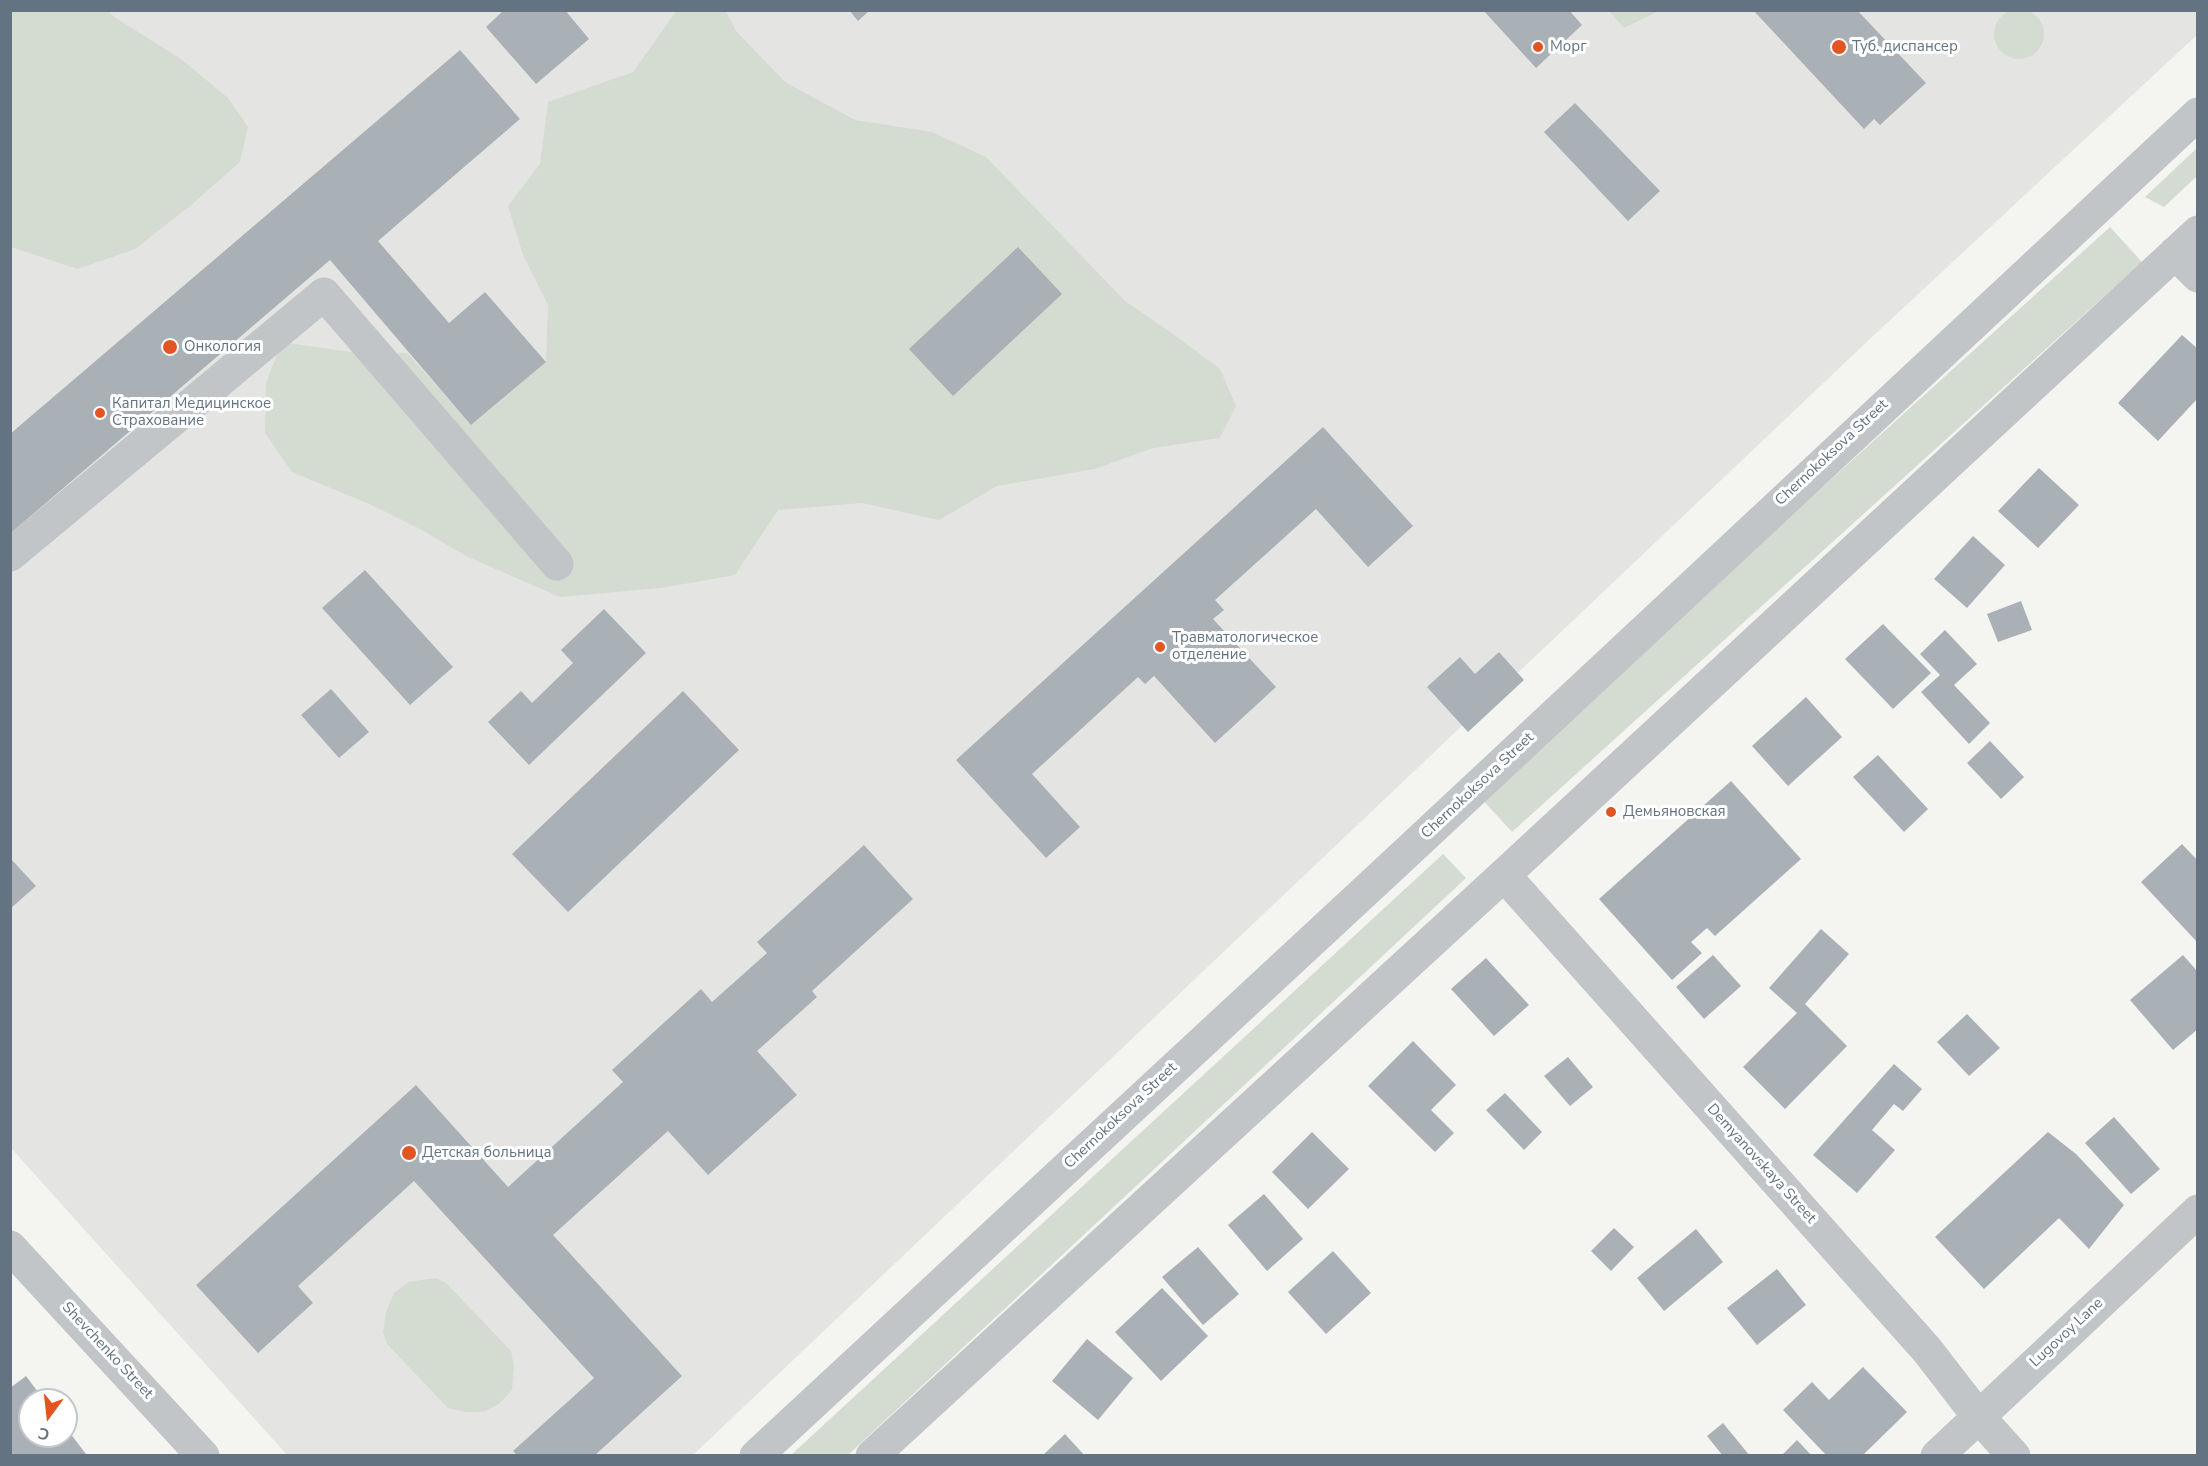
<!DOCTYPE html>
<html>
<head>
<meta charset="utf-8">
<style>
	body { margin:0 }
	#map { position:relative; width:2208px; height:1466px; overflow:hidden; background:#f4f4f0; font-family:"Nunito Sans",sans-serif }
	canvas { display:block }
	.frame { position:absolute; inset:0; border:12px solid #637381; pointer-events:none }
	.north { position:absolute; left:18px; top:1388px; width:60px; height:60px; box-sizing:border-box; background:#fff; border:2px solid #c1c7cd; border-radius:50%; rotate:195deg; font-size:16px; font-weight:700; line-height:24px; text-align:center; color:#637381 }
	.north::after { content:''; display:block; margin:auto; width:21px; height:27px; background:#e25421; clip-path:polygon(50% 0,100% 100%,50% 72%,0 100%) }
</style>
</head>
<body>
<div id="map">
<canvas width="2208" height="1466"></canvas>
<div class="frame"></div>
<div class="north">С</div>
</div>
<script>
const context = document.querySelector('canvas').getContext('2d');
context.lineJoin = 'round';
function fill(path, color) { context.fillStyle = color; context.fill(path, 'evenodd'); }
const poly = rows => new Path2D(rows.map(r => 'M' + r).join(''));
function strokePath(path, color, width, dash) { context.strokeStyle = color; context.lineWidth = width; context.lineCap = dash ? 'butt' : 'round'; context.setLineDash(dash || []); context.stroke(path); }
function write(font, color, halo, rows, align = 'center') {
  context.font = font + ' "Nunito Sans",sans-serif'; context.lineWidth = 6; context.setLineDash([]); context.textBaseline = 'middle'; context.strokeStyle = halo; context.fillStyle = color; for (const [text, x, y, turn = 0] of rows) {
    context.save(); context.translate(x, y); context.rotate((+turn || 0) * Math.PI / 180); context.textAlign = isNaN(turn) ? turn : align; if (halo) context.strokeText(text, 0, 0); context.fillText(text, 0, 0); context.restore();
  }
}
fill(poly([
	[2197,10,2198,34,1872,337,693,1455,288,1456,11,1148,10,11]
]), '#e4e5e3');
fill(poly([
	'1994 34a25 25 0 1 1 50 0a25 25 0 1 1-50 0Z',
	[11,10,109,11,114,17,181,59,228,98,248,127,240,162,190,206,135,249,78,269,11,247],
	[677,10,726,11,736,31,785,82,855,120,932,132,986,157,1125,301,1173,334,1220,369,1236,406,1220,438,1153,448,1095,469,997,486,939,520,862,503,778,510,735,575,661,588,560,597,468,557,420,529,374,506,292,472,265,433,266,383,282,342,364,354,407,353,472,425,546,362,548,305,523,255,508,206,540,164,548,102,633,72],
	[1609,11,1659,11,1624,28],
	[2197,148,2197,176,2164,207,2145,197],
	[2110,227,2142,262,1512,832,1480,797],
	[1443,854,1466,878,848,1455,791,1455],
	[436,1278,446,1283,511,1351,514,1367,512,1390,499,1404,483,1412,466,1412,448,1408,387,1344,383,1332,386,1312,394,1293,408,1282]
]), '#d4dbd1');
fill(poly([
	[504,10,565,10,589,39,536,84,486,27],
	[849,10,870,10,858,21],
	[1483,10,1569,10,1582,25,1536,68],
	[1753,10,1857,10,1926,83,1880,125,1874,119,1864,129],
	[460,50,520,119,378,241,449,323,485,292,546,362,471,425,330,260,12,532,10,434],
	[1575,103,1660,191,1628,221,1544,132],
	[1018,247,1062,294,953,396,909,349],
	[2182,335,2198,349,2198,398,2158,441,2118,403],
	[1323,427,1413,526,1368,567,1316,509,1215,600,1224,610,1213,619,1276,687,1215,743,1154,676,1145,684,1138,677,1032,774,1080,827,1046,858,956,760],
	[2039,468,2079,505,2038,548,1998,511],
	[1973,536,2005,565,1967,608,1934,579],
	[365,570,453,667,410,705,322,608],
	[2021,601,2032,630,1998,642,1987,614],
	[604,609,646,653,529,765,488,722,521,691,532,703,573,663,561,650],
	[1883,624,1931,673,1893,709,1845,659],
	[1945,630,1977,664,1954,685,1990,723,1969,744,1921,692,1940,675,1920,654],
	[1499,652,1524,680,1468,732,1427,687,1460,657,1475,674],
	[331,689,369,732,339,758,301,715],
	[683,691,739,750,568,912,512,854],
	[1806,697,1842,737,1788,786,1752,746],
	[1990,741,2024,777,2001,799,1967,763],
	[1878,755,1928,809,1904,832,1853,777],
	[1731,781,1801,859,1715,936,1707,928,1691,942,1702,953,1672,980,1599,899],
	[2182,844,2198,861,2198,943,2141,882],
	[864,845,913,899,812,991,817,997,757,1051,797,1095,708,1175,668,1131,553,1235,682,1376,594,1456,518,1456,513,1451,594,1378,414,1181,298,1286,313,1303,258,1353,196,1285,416,1085,508,1187,623,1082,612,1070,701,989,712,1002,767,953,757,942],
	[10,858,36,886,10,909],
	[1821,929,1849,954,1805,1004,1847,1046,1785,1109,1743,1067,1797,1013,1769,988],
	[1713,955,1741,986,1704,1019,1676,987],
	[2183,955,2198,972,2198,1029,2173,1050,2130,1000],
	[1486,958,1529,1005,1494,1036,1451,989],
	[1967,1014,2000,1048,1969,1076,1937,1042],
	[1413,1041,1456,1085,1431,1110,1454,1133,1435,1152,1368,1086],
	[1568,1057,1593,1087,1570,1106,1544,1076],
	[1894,1064,1922,1089,1903,1111,1894,1104,1872,1130,1895,1150,1857,1193,1813,1155],
	[1505,1093,1542,1132,1524,1150,1486,1110],
	[2114,1117,2160,1169,2131,1194,2085,1143],
	[1312,1132,1349,1169,1308,1209,1272,1172],
	[2048,1132,2076,1154,2124,1205,2089,1249,2059,1218,1984,1289,1935,1237],
	[1264,1194,1303,1239,1267,1271,1228,1225],
	[1614,1228,1634,1247,1611,1271,1591,1251],
	[1696,1229,1723,1262,1664,1311,1637,1278],
	[1198,1247,1239,1294,1203,1325,1162,1277],
	[1333,1251,1371,1293,1326,1334,1288,1292],
	[1777,1269,1806,1305,1757,1345,1727,1308],
	[1162,1288,1208,1336,1161,1381,1115,1332],
	[1087,1339,1133,1378,1098,1420,1052,1381],
	[1863,1367,1907,1412,1862,1456,1827,1456,1783,1410,1812,1382,1829,1400],
	[26,1376,44,1400,30,1400,30,1436,66,1436,66,1428,86,1454,10,1456,10,1388],
	[1723,1423,1750,1456,1723,1456,1707,1436],
	[1065,1434,1085,1456,1042,1456],
	[1797,1440,1812,1456,1781,1456]
]), '#aab1b6');
strokePath(poly([
	[2175,253,2198,276],
	[10,555,324,294,557,564],
	[1504,875,1927,1350,1978,1416,2014,1456],
	[10,1247,203,1456],
	[756,1456,1388,870,2198,114],
	[872,1456,1504,875,2198,232],
	[1937,1456,2198,1211]
]), '#c1c5c8', 33);
for (const [x, y, r, color] of [
	[1538,47,6,"#e25421"],
	[1839,47,8,"#e25421"],
	[170,347,8,"#e25421"],
	[100,413,6,"#e25421"],
	[1160,647,6,"#e25421"],
	[1611,812,6,"#e25421"],
	[409,1153,8,"#e25421"]
]) { const dot = new Path2D(); dot.arc(x, y, r, 0, 2 * Math.PI); context.fillStyle = color; context.fill(dot); strokePath(dot, '#fff', 2); }
write('15px', '#637381', '#fff', [
	["Морг",1550,47],
	["Туб. диспансер",1852,47],
	["Онкология",184,347],
	["Капитал Медицинское",112,404],
	["Страхование",112,421],
	["Травматологическое",1172,638],
	["отделение",1172,655],
	["Демьяновская",1623,812],
	["Детская больница",422,1153]
], 'left');
write('15px', '#637381', '#fff', [
	["Chernokoksova Street",1832,453,-43],
	["Chernokoksova Street",1478,786,-43],
	["Chernokoksova Street",1121,1116,-43],
	["Demyanovskaya Street",1761,1164,48],
	["Lugovoy Lane",2067,1333,-43],
	["Shevchenko Street",107,1351,47]
]);
</script>
</body>
</html>
